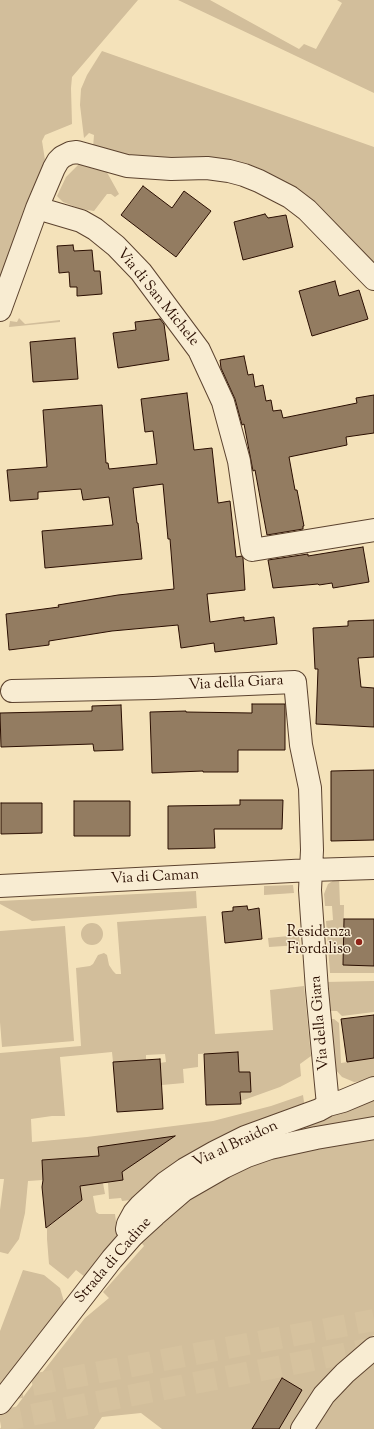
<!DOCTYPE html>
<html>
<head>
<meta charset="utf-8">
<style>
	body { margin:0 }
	canvas { display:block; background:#f4e2ba }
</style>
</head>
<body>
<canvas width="374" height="1429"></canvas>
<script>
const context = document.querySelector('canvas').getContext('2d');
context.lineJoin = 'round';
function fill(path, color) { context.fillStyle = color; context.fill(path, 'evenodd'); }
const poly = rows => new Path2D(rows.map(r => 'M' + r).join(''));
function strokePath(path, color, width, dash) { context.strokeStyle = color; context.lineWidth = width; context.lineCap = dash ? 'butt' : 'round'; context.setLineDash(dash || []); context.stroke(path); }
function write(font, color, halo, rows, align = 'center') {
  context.font = font + ' "Sorts Mill Goudy",serif'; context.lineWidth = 3; context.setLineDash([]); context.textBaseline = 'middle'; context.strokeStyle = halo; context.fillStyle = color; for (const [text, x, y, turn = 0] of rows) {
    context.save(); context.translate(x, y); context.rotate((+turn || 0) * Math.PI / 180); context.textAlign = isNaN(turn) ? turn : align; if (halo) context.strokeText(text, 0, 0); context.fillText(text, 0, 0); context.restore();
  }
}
fill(poly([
	[0,0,138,0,72,77,71,88,72,124,45,135,42,141,45,160,0,281],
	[178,0,210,0,299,49,304,44,316,49,342,3,337,0,374,0,374,93],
	[102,51,374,147,374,270,301,198,163,164,93,148,94,135,89,133,84,138,80,105,81,89,87,75],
	[80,163,104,167,119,194,115,197,111,194,107,194,94,211,81,209,63,202,57,196,66,177],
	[19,318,25,324,60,320,60,322,9,327,10,321,17,322],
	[339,877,340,905,344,905,343,965,374,965,374,973,330,973,326,921,333,920,332,906,325,906,324,894,328,884],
	[293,885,294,893,264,895,264,886],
	[196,891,197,908,32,921,0,904,0,901],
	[206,916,215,1034,273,1030,270,990,304,986,311,1056,300,1064,301,1076,280,1087,241,1101,241,1092,250,1092,250,1072,239,1072,238,1052,198,1054,198,1067,183,1069,184,1083,162,1085,160,1063,166,1062,165,1054,146,1055,146,1060,113,1062,112,1052,60,1057,65,1116,52,1116,31,1119,32,1142,87,1137,213,1121,271,1106,303,1095,305,1109,141,1199,122,1201,121,1198,109,1199,108,1183,103,1183,105,1194,93,1196,96,1212,99,1214,115,1214,116,1222,123,1222,120,1233,85,1277,76,1270,68,1279,49,1264,47,1239,47,1228,78,1203,78,1197,82,1197,77,1158,42,1160,43,1180,28,1181,25,1213,19,1239,8,1254,0,1252,0,1210,4,1179,0,1179,0,1053,81,1046,76,968,90,966,93,964,98,955,104,953,107,955,109,965,113,971,116,974,121,974,117,922],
	'81 934a11 11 0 1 1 22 0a11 11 0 1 1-22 0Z',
	[65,926,74,1041,2,1047,0,1022,0,931],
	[299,935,300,945,269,947,268,938],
	[374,981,374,1012,342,1016,337,1011,329,1011,325,982],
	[330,1019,334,1019,339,1023,341,1063,374,1058,374,1077,363,1081,354,1082,342,1077,334,1068],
	[374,1093,374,1121,255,1140],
	[374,1139,374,1335,345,1359,292,1429,162,1429,141,1413,102,1417,94,1429,0,1429,27,1392,85,1318,109,1298,103,1292,144,1246,140,1241,182,1205,207,1188,246,1168,286,1154],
	[23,1270,44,1275,60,1288,65,1305,0,1388,0,1331],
	[374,1362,374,1429,316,1429,331,1404,359,1374]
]), '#d2be9b');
const building = poly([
	[143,186,172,208,184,191,211,211,176,257,121,215,143,186],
	[265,214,268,218,286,215,293,247,243,260,234,222,265,214],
	[73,245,74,251,92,250,94,271,100,271,102,294,77,296,77,287,70,287,69,272,59,273,57,246,73,245],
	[335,281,339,296,359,290,368,319,312,336,299,291,335,281],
	[160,319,164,324,169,360,118,368,113,333,136,330,135,322,160,319],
	[75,338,78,379,33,382,30,342,75,338],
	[244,356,248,375,253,374,255,387,263,385,266,401,271,400,273,411,281,410,283,418,357,403,356,398,374,395,374,433,346,437,347,445,289,457,295,490,297,490,304,526,303,526,303,529,267,535,255,470,253,471,244,424,242,425,235,399,221,368,220,360,244,356],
	[187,393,194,450,212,448,218,503,230,501,236,557,242,556,243,558,245,590,207,594,210,622,244,617,244,621,274,617,277,644,215,652,214,643,181,648,178,625,112,631,49,641,49,645,9,650,6,614,59,607,58,605,118,595,174,589,170,539,168,539,163,484,133,488,137,523,138,523,142,559,45,568,42,531,113,525,109,497,83,500,81,489,38,492,38,499,10,501,7,470,47,467,43,410,102,405,106,463,108,463,109,469,157,464,153,431,145,432,141,399,187,393],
	[363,547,369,582,333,588,332,583,319,585,318,584,273,588,268,560,308,554,308,556,363,547],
	[374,620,374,657,358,658,361,687,374,688,374,727,316,724,318,669,315,669,313,628,348,626,348,621,374,620],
	[252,704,285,704,285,750,238,750,238,772,203,772,203,771,152,773,150,712,186,711,186,712,252,713,252,704],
	[121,705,123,750,94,751,93,744,1,747,0,713,92,711,92,706,121,705],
	[374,770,374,840,331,841,331,771,374,770],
	[240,800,283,800,282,829,214,829,215,848,168,849,168,806,240,805,240,800],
	[74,801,130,801,130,836,74,836,74,801],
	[1,803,42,803,42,833,1,834,1,803],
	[247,906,248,910,259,908,262,939,225,943,222,912,233,911,233,907,247,906],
	[344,919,374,919,374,966,343,965,344,919],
	[374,1015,374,1058,347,1062,341,1019,374,1015],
	[238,1052,239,1072,250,1072,251,1092,240,1092,241,1104,206,1105,204,1054,238,1052],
	[160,1059,163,1109,117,1112,113,1062,160,1059],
	[175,1136,122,1172,123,1180,80,1186,82,1200,46,1228,42,1187,43,1180,42,1160,99,1156,98,1147,175,1136],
	[282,1378,302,1390,279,1429,252,1429,282,1378]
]);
fill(building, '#937c61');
strokePath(building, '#2a0e01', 1);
strokePath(poly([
	[0,1391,374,1320],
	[0,1421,374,1348]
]), '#d6c29e', 22, [22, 11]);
const minor = poly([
	[37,208,81,221,95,229,116,246,141,272,199,350,223,402,239,461,252,550,374,530],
	[0,310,37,208,54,168,58,161,62,157,70,153,77,152,127,166,171,169,207,168,229,171,244,175,259,181,290,197,307,210,374,279],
	[12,691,154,688,295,682,301,745,310,788,312,850,310,890,317,990,328,1105],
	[0,886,311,870,374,868],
	[133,1235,127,1229,128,1224,134,1213,141,1205,165,1183,185,1169,215,1152,245,1137,319,1110,328,1105,343,1101,374,1088]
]);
const tertiary = poly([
	[0,1403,112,1259,133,1235,155,1215,184,1190,224,1167,247,1156,270,1148,316,1138,374,1128],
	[302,1429,324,1395,345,1373,374,1348]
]);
strokePath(minor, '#5c432f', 24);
strokePath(tertiary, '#5c432f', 24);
strokePath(minor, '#f8ecd2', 22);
strokePath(tertiary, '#f8ecd2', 22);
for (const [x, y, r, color] of [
	[359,942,4,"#8f2418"]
]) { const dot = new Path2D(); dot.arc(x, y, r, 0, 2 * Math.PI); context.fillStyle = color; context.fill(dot); strokePath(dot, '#f8ecd2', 1.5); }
write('15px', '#2a0e01', '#f8ecd2', [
	["Via di San Michele",157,298,51],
	["Via della Giara",236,684,-3],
	["Via di Caman",155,878,-3],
	["Via della Giara",321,1023,-95],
	["Via al Braidon",236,1145,-25],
	["Strada di Cadine",114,1261,-49]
]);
write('15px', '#2a0e01', '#f8ecd2', [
	["Residenza",351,933],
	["Fiordaliso",351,950]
], 'right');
</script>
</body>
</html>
